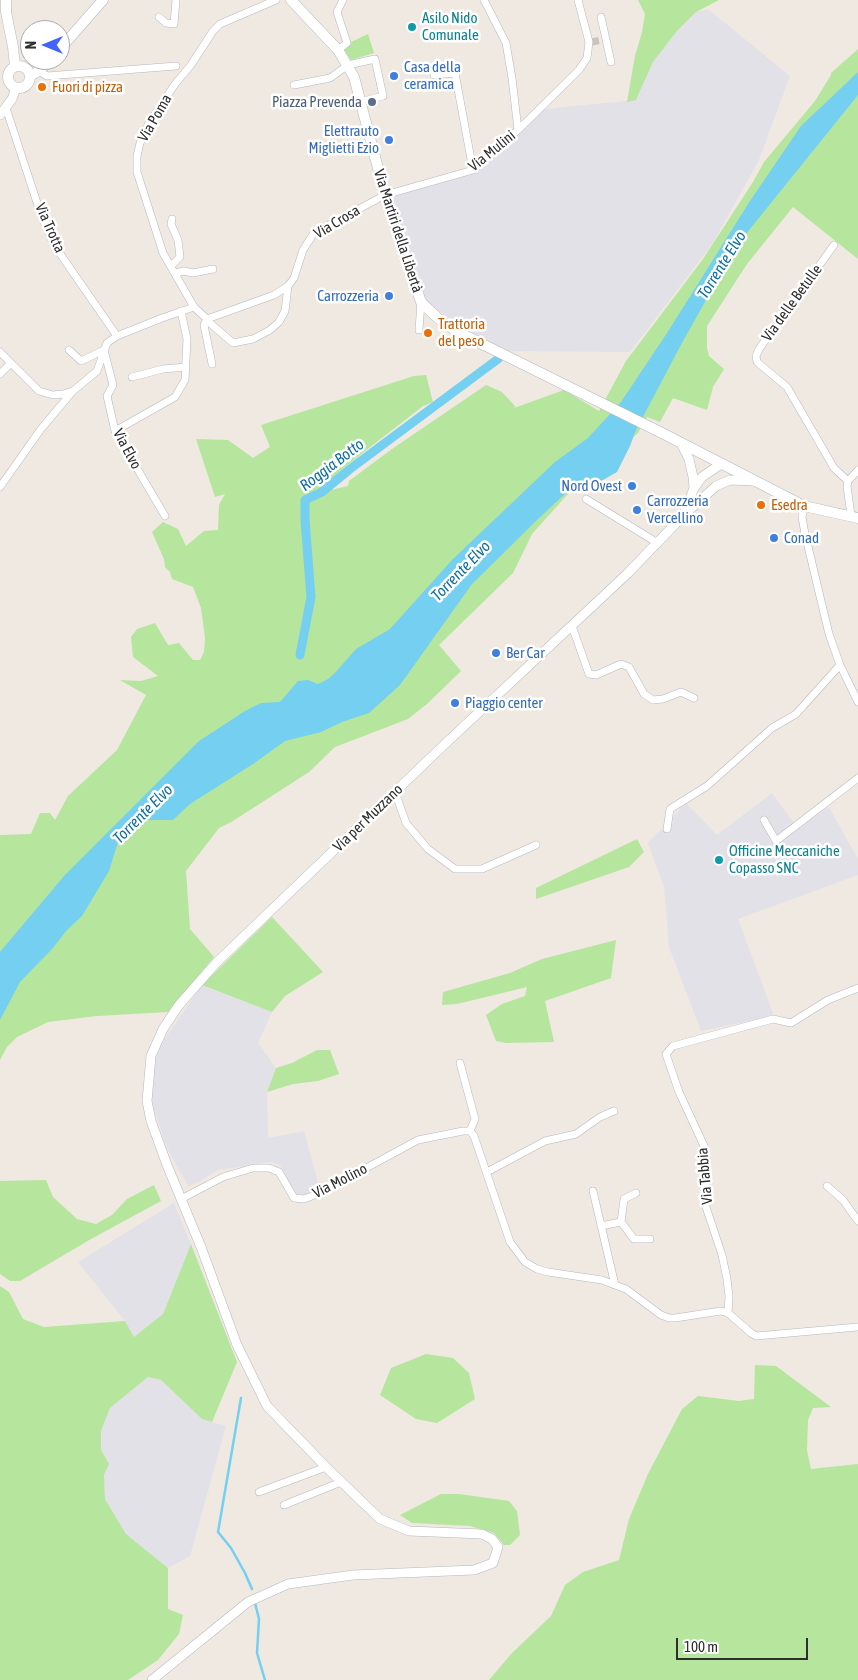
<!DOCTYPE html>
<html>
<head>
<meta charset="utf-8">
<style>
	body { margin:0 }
	#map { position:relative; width:858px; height:1680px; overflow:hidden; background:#efe9e1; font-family:"Asap Condensed",sans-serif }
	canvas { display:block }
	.north { position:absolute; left:20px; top:20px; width:50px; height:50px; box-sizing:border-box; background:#fff; border:1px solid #ababab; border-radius:50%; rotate:270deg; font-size:14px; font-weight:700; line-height:20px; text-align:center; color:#2e2e2e }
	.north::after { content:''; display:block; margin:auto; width:18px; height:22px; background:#4264fb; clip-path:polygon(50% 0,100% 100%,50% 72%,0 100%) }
	.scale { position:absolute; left:676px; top:1638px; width:132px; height:22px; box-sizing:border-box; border:2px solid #2e2e2e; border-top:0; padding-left:6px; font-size:15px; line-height:18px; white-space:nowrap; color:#2e2e2e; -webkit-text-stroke:4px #fff; paint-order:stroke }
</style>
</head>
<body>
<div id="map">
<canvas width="858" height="1680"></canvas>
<div class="north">N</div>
<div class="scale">100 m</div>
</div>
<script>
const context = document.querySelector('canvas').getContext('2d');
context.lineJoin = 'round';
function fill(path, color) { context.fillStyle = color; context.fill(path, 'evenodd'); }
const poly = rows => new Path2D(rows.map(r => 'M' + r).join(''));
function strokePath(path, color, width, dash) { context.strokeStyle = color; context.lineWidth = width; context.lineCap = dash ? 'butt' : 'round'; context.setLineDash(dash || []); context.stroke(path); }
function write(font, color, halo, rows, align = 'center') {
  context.font = font + ' "Asap Condensed",sans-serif'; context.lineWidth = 5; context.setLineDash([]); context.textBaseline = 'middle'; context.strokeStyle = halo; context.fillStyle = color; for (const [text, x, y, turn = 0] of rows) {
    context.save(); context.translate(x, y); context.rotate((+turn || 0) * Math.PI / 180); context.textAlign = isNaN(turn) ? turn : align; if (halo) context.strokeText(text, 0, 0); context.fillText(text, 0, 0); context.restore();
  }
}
fill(poly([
	[708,9,790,76,759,160,713,243,630,352,502,351,460,327,424,300,389,196,431,186,473,172,544,109,636,100,653,62,664,47,677,31,696,12],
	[772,793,797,827,829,807,858,859,858,875,738,919,774,1016,701,1031,669,947,664,887,648,843,686,803,717,835],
	[202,985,272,1012,258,1043,276,1068,267,1092,268,1138,304,1131,320,1190,297,1197,293,1192,280,1165,271,1162,218,1170,199,1182,188,1186,167,1148,151,1101,156,1058,164,1040],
	[174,1203,191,1244,163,1314,134,1338,125,1321,78,1262],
	[148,1377,161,1380,202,1419,226,1426,190,1556,168,1568,126,1534,105,1499,104,1475,108,1464,101,1450,101,1431,110,1408]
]), '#e3e1e8');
fill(poly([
	[638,0,719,0,696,12,677,31,653,62,636,100,627,102,635,56,642,32,645,14],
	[368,34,374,53,351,60,343,48,349,43],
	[858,49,858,259,793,207,747,264,707,326,707,348,709,356,724,369,713,387,707,410,673,398,660,422,647,417,638,433,567,495,532,534,513,573,439,645,461,671,427,704,408,719,335,747,309,772,233,821,219,828,186,871,190,929,214,957,168,1012,97,1016,48,1022,17,1037,7,1047,0,1060,0,835,31,834,40,813,50,813,55,820,68,796,117,750,146,695,120,680,141,681,158,676,133,657,131,637,137,629,155,623,168,645,179,643,193,660,200,660,204,652,205,638,201,608,193,587,172,579,170,572,165,567,164,559,152,532,163,522,178,529,186,546,204,531,218,530,219,505,225,494,215,497,196,439,228,440,253,458,270,447,261,425,414,376,426,375,433,402,423,406,346,466,319,490,304,499,303,521,306,557,309,556,307,502,322,492,348,486,349,481,392,449,486,385,502,392,515,406,514,408,564,390,599,411,626,361,703,259,753,182,764,162,815,101,831,75,831,73],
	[637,839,644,852,629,867,536,899,536,888],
	[272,917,323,972,285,996,272,1012,202,985],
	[616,940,611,978,545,1001,554,1042,506,1043,496,1041,486,1015,502,1004,525,996,527,987,457,1004,442,1005,443,992,510,973,542,959],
	[317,1050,330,1050,339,1074,318,1081,293,1084,267,1092,276,1068,292,1063],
	[46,1180,53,1197,77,1219,96,1224,112,1215,127,1199,154,1185,161,1201,91,1239,20,1281,10,1281,0,1274,0,1181],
	[191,1244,237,1362,212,1422,202,1419,161,1380,148,1377,110,1408,101,1431,101,1450,109,1464,104,1475,105,1499,126,1534,168,1568,168,1609,183,1615,179,1634,158,1660,128,1680,0,1680,0,1286,9,1292,23,1319,44,1327,125,1321,134,1337,163,1314],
	[426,1354,453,1358,469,1373,475,1399,437,1423,416,1419,380,1395,391,1368],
	[755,1365,776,1366,831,1407,813,1408,808,1420,807,1450,811,1469,858,1464,858,1680,489,1680,512,1653,551,1616,565,1585,583,1572,619,1560,629,1519,648,1474,682,1409,698,1396,739,1401,754,1399],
	[441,1494,459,1494,509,1501,517,1511,520,1535,510,1545,504,1545,494,1533,470,1526,412,1523,400,1515]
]), '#b6e59e');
fill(poly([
	[858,72,858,95,737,245,683,341,636,430,630,446,617,472,589,488,566,493,538,519,472,584,400,685,369,713,342,722,321,732,285,741,253,764,190,804,173,820,145,820,117,845,109,871,82,916,67,930,52,949,20,982,0,1020,0,952,64,876,199,741,245,711,261,703,280,702,298,681,308,680,318,684,328,679,334,674,356,649,390,629,452,560,555,462,588,438,621,402,667,333,750,201,801,126]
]), '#75cff0');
strokePath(poly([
	[241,1398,218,1532,231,1548,245,1573,252,1589],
	[255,1603,259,1619,257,1653,265,1680]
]), '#75cff0', 2.5);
strokePath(poly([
	[300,655,311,597,305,520,305,500,322,492,350,469,498,359]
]), '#75cff0', 9);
strokePath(poly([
	[592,42,601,40]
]), '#c8c4bd', 7, [7, 3.5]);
const minor = poly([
	[276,0,220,24,213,31,191,65,175,84,148,125,140,143,137,156,137,172,163,253,194,307,207,319,274,295,288,286,294,278,303,250,314,233,385,195,473,170,518,130,579,70,587,58,589,42,578,0],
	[484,0,506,43,512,78,518,130],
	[159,17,166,23,174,24,176,0],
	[601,17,611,62],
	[338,50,347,43,337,12,343,0],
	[39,71,47,76,176,66],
	[434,75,455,73,473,170],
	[294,85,330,78,348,65,375,59,383,96,360,102],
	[6,108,41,215,54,245,117,336],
	[834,245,759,349,756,356,757,362,787,387,834,468,848,481],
	[171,266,180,257,178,240,171,224,172,219],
	[176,273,184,271,193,273,213,269],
	[207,319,211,324,233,343,253,339,270,330,279,322,285,311,288,286],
	[207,319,204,325,212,364],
	[419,330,421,302],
	[69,350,81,361,104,350],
	[104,350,113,385,107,396,115,431,165,516],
	[0,352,39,391,53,395,63,394,73,391,97,371,107,343,117,336,162,318,194,307],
	[0,374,11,363],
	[132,377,163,369,186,367],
	[115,431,175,397,185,380,187,339,181,311],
	[0,487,41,429,73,391],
	[586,499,656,542],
	[804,506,802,517,805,534,829,634,840,665,858,702],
	[851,516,847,486,848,481,858,470],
	[572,626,589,674,596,675,621,664,629,667,644,694,653,700,663,699,681,692,694,698],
	[395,792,406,823,428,849,455,869,482,869,536,845],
	[764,820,776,841,858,778],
	[667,829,670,809,707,786,772,728,796,714,840,665],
	[460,1063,475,1119,470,1131],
	[487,1172,545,1141,576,1134,600,1117,614,1111],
	[827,1186,843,1200,858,1221],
	[593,1191,615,1285],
	[181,1199,223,1177,253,1168,269,1168,279,1172,294,1198,304,1199,320,1193,418,1140,463,1131,470,1131,474,1136,510,1242,525,1262,537,1269,548,1272,602,1280,615,1285,626,1289,661,1315,669,1318,675,1318,721,1311,728,1313,751,1333,756,1336,858,1327],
	[621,1222,634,1239,650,1239],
	[601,1226,621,1222,624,1199,636,1193],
	[728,1313,729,1296,727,1279,722,1255,705,1204,707,1161,705,1148,679,1092,666,1054,673,1046,773,1019,791,1023,828,1000,858,988],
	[259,1492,326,1467],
	[284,1505,341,1482]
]);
const tertiary = poly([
	[0,115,12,99,16,88],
	[681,443,689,459,693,477,694,488],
	[685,512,694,488,702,477,721,464],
	[152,1680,248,1602,288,1584,353,1575,474,1570,493,1563,498,1547,492,1539,482,1534,409,1531,380,1519,326,1467,267,1406,237,1345,201,1247,167,1165,151,1121,147,1101,151,1056,163,1029,179,1005,216,963,446,743,627,574,684,515,716,486,730,480,753,481]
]);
const secondary = poly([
	[6,0,6,12,13,47,15,66],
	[291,0,338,50,354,77,385,195,421,302,428,309,440,320,460,333,662,433,804,506,858,518],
	[60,49,103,0],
	'8 77a11 11 0 1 1 22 0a11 11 0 1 1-22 0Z',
	[30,76,39,71,50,60]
]);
strokePath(minor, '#b4b7c1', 8);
strokePath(tertiary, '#b4b7c1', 10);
strokePath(secondary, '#b4b7c1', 11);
strokePath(minor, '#fff', 7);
strokePath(tertiary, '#fff', 9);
strokePath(secondary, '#fff', 10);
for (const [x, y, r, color] of [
	[412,27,5,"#0f9aa8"],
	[394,76,5,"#3f7fe0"],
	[42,87,5,"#e8710a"],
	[372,102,5,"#5c6f8a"],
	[389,140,5,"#3f7fe0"],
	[389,296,5,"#3f7fe0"],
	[428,333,5,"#e8710a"],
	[632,486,5,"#3f7fe0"],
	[761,505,5,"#e8710a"],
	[637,510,5,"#3f7fe0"],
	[774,538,5,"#3f7fe0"],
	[496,653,5,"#3f7fe0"],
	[455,703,5,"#3f7fe0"],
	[719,860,5,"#0f9aa8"]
]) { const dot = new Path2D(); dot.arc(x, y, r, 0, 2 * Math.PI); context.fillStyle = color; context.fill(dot); strokePath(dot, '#fff', 2); }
write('15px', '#0d838f', '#fff', [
	["Asilo Nido",422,18],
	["Comunale",422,35],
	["Officine Meccaniche",729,851],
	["Copasso SNC",729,868]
], 'left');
write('15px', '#366cbe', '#fff', [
	["Casa della",404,67],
	["ceramica",404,84],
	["Elettrauto",379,131,"right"],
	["Miglietti Ezio",379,148,"right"],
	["Carrozzeria",379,296,"right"],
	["Nord Ovest",622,486,"right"],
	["Carrozzeria",647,501],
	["Vercellino",647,518],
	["Conad",784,538],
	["Ber Car",506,653],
	["Piaggio center",465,703]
], 'left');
write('15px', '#c56008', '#fff', [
	["Fuori di pizza",52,87],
	["Trattoria",438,324],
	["del peso",438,341],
	["Esedra",771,505]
], 'left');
write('15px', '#4e5e75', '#fff', [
	["Piazza Prevenda",362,102]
], 'right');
write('15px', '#2e2e2e', '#fff', [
	["Via Poma",155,118,-60],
	["Via Mulini",492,151,-39],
	["Via Crosa",337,222,-31],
	["Via Trotta",50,228,66],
	["Via Martiri della Libertà",398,231,72],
	["Via delle Betulle",792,303,-54],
	["Via Elvo",127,449,62],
	["Via per Muzzano",368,818,-44],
	["Via Tabbia",705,1176,-95],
	["Via Molino",340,1181,-27]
]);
write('italic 16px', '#0d6fa3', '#fff', [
	["Torrente Elvo",722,265,-58],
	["Roggia Botto",332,465,-37],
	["Torrente Elvo",461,571,-46],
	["Torrente Elvo",143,814,-45]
]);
</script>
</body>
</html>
